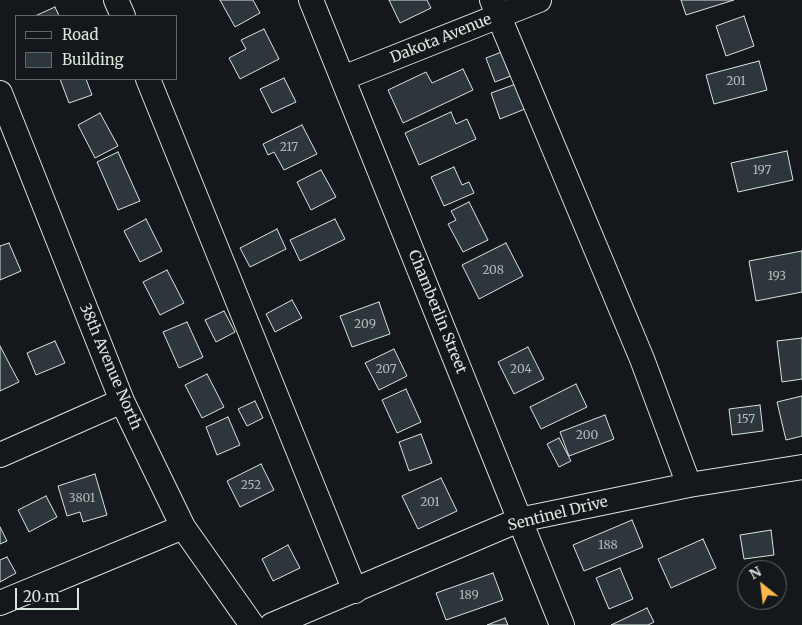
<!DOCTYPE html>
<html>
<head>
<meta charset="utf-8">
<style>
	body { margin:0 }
	#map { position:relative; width:802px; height:625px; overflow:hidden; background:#14181c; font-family:Merriweather,serif }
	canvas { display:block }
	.legend { position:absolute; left:15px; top:15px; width:162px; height:65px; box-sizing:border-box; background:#14181c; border:1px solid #626a69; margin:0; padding:6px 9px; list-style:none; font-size:15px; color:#d8e6dc }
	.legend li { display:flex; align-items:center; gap:10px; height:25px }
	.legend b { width:25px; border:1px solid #626a69 }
	.north { position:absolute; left:737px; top:560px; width:50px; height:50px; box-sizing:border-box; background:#14181c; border:1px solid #626a69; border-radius:50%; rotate:331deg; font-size:14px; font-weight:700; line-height:20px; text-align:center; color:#d8e6dc }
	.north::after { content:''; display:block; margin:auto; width:18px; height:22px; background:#ffb74d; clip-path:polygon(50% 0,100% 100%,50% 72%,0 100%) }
	.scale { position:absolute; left:15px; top:588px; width:64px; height:22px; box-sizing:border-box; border:2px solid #d8e6dc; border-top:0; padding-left:6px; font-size:15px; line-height:18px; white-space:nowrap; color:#d8e6dc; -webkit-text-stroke:4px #14181c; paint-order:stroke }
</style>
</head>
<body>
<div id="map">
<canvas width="802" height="625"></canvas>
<ul class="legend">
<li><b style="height:6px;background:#14181c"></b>Road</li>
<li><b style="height:14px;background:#2c363c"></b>Building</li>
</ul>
<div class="north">N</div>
<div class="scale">20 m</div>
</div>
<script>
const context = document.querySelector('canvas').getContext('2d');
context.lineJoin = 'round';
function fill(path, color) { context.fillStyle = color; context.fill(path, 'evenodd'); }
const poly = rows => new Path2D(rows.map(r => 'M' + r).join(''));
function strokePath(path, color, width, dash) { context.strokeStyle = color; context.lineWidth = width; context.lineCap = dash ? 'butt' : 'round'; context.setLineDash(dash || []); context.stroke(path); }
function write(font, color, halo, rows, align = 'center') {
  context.font = font + ' Merriweather,serif'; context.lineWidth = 4; context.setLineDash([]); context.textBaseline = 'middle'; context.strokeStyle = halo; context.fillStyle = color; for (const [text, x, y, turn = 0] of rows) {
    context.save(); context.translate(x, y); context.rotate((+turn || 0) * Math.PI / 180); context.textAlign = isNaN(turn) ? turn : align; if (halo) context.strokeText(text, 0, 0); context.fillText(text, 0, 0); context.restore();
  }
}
const building = poly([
	[220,0,253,0,260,13,235,27,220,0],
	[389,0,427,0,431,8,400,23,389,0],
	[681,0,734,0,686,15,681,0],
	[55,7,59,16,35,16,55,7],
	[744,16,754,46,726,56,716,26,744,16],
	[264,29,279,59,240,79,229,58,246,49,241,40,264,29],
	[507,50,516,74,495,82,486,58,507,50],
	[759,61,767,90,714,104,706,75,759,61],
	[463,69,473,90,403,123,388,90,426,72,432,83,463,69],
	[284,78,296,102,272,113,260,89,284,78],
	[60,79,86,79,92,95,69,103,60,79],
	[516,84,525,109,500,119,491,93,516,84],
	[451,112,456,124,467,119,476,139,419,165,405,133,451,112],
	[100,113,118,146,95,158,78,125,100,113],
	[302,125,317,154,284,170,274,152,268,155,263,144,302,125],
	[787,151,793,180,738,192,731,163,787,151],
	[118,152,140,201,118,210,97,162,118,152],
	[454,167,462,185,469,182,474,193,444,206,431,177,454,167],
	[321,170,336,197,311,210,297,182,321,170],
	[469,202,488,240,463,252,448,224,456,220,451,211,469,202],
	[146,219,162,251,140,262,124,231,146,219],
	[335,219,345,239,300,261,290,240,335,219],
	[277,229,286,249,250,267,240,248,277,229],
	[9,243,21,271,0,280,0,246,9,243],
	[506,243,523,276,479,299,462,265,506,243],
	[802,251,802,292,756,301,749,261,802,251],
	[167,270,184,303,160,315,143,282,167,270],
	[292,300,302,318,275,332,266,314,292,300],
	[379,302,390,334,352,347,340,316,379,302],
	[224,311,235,332,216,342,205,320,224,311],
	[187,322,203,357,179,368,163,332,187,322],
	[802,338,802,379,782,382,777,341,802,338],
	[55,341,65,363,36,375,27,353,55,341],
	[0,346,19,382,0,391,0,346],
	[528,347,544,379,514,394,498,362,528,347],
	[394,349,407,376,379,390,365,363,394,349],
	[207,374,224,407,202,418,185,385,207,374],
	[576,384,587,407,541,429,530,407,576,384],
	[406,389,421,422,397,433,382,400,406,389],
	[802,396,802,436,786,440,777,402,802,396],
	[255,401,263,418,247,426,238,409,255,401],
	[760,405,763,431,732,435,729,409,760,405],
	[605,415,614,439,569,456,560,432,605,415],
	[228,417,240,445,217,455,206,427,228,417],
	[421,434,432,463,409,471,399,442,421,434],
	[559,438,571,461,559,467,547,444,559,438],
	[261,464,274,490,240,507,227,481,261,464],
	[95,474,107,515,83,522,80,512,67,516,58,486,95,474],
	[441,478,457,511,418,529,402,496,441,478],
	[46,496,57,517,29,532,18,510,46,496],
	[632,520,643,547,584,571,573,545,632,520],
	[0,527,7,541,0,544,0,527],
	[771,530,774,555,744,559,740,535,771,530],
	[703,539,716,568,671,588,658,559,703,539],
	[288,545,300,568,273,581,262,559,288,545],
	[7,557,16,573,0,582,0,560,7,557],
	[620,568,633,599,609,609,596,578,620,568],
	[493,573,503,600,446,620,436,593,493,573],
	[647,608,654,622,648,625,611,625,647,608],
	[505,618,508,625,487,625,505,618]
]);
fill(building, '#2c363c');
strokePath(building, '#d8e6dc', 1);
const minor = poly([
	[116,0,123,16],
	[311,0,562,625],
	[492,0,642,359,689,485],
	[343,78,539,0],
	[148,79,355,591],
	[0,93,122,401,183,527,252,625],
	[0,455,122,401],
	[0,603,183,527],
	[272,625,519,520,689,485,802,467]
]);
strokePath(minor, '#d8e6dc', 26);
strokePath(minor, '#14181c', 24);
write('12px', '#adbab4', null, [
	["201",736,82],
	["217",289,148],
	["197",762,171],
	["208",493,271],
	["193",777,277],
	["209",365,325],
	["207",386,370],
	["204",521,370],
	["157",746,420],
	["200",587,436],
	["252",251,486],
	["3801",82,499],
	["201",430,503],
	["188",608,546],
	["189",469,596]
]);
write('15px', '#d8e6dc', '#14181c', [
	["Dakota Avenue",441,39,-22],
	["Chamberlin Street",437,312,68],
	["38th Avenue North",110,367,67],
	["Sentinel Drive",558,514,-14]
]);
</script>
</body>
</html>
